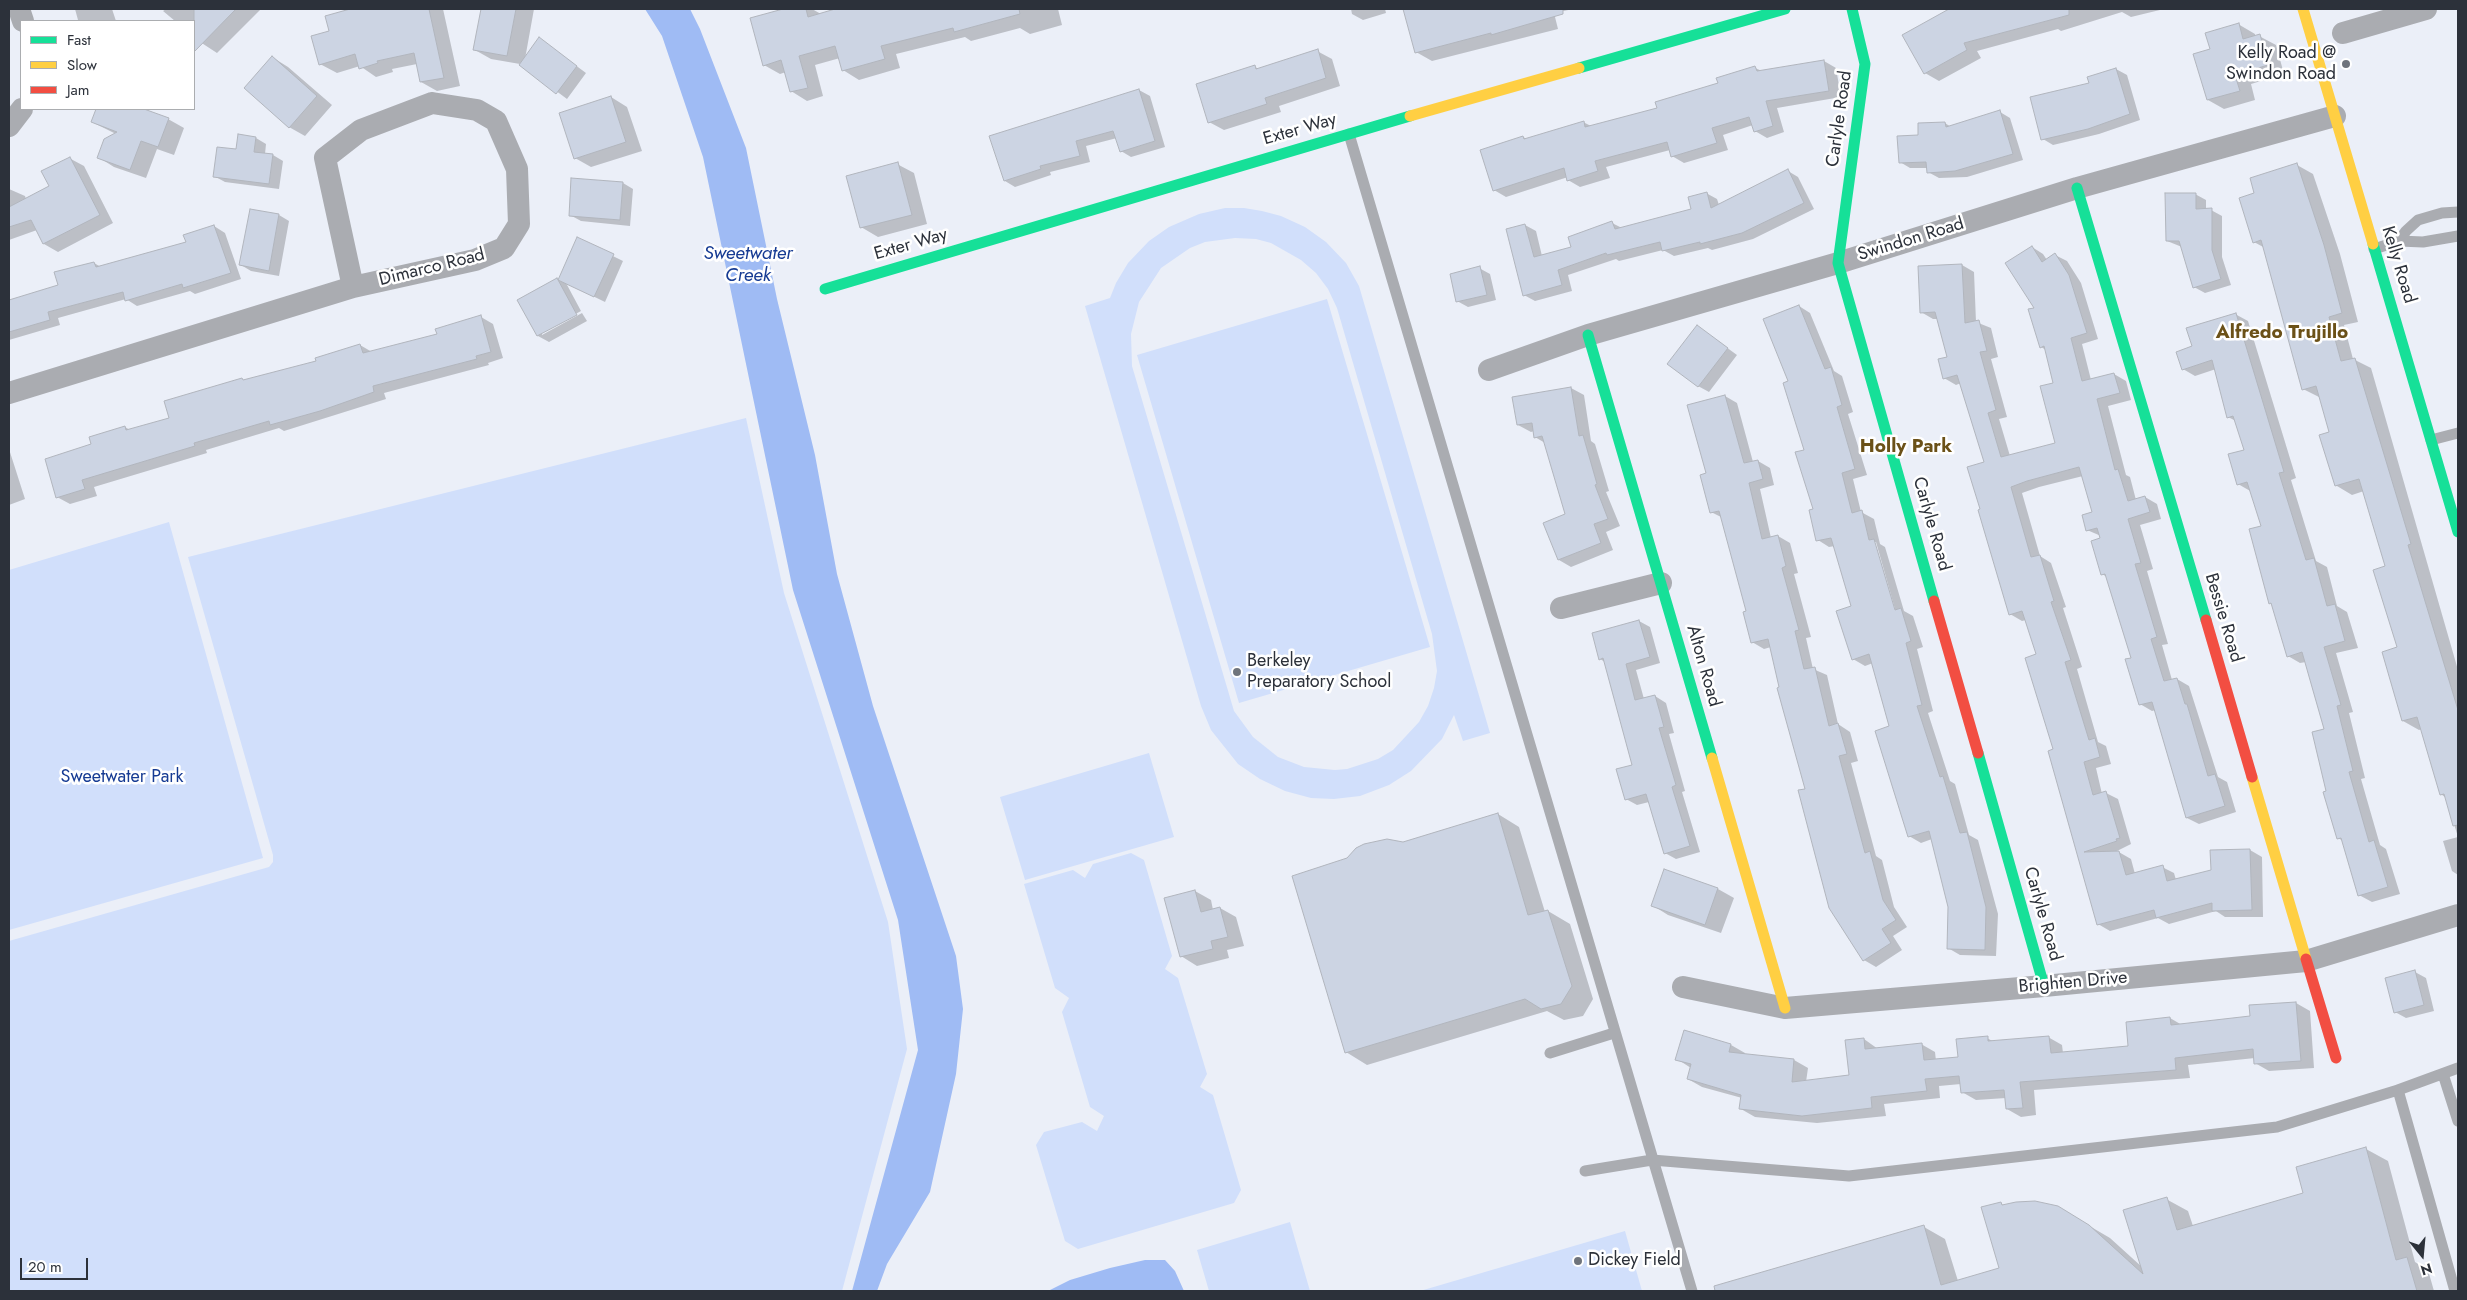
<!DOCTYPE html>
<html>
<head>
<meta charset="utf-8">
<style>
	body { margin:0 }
	#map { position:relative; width:2467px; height:1300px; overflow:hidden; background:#ebeff8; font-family:Jost,sans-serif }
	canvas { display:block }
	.frame { position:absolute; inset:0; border:10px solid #2c313a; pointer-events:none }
	.legend { position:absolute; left:20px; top:20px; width:175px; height:90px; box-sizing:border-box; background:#fff; border:1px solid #abadb0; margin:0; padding:6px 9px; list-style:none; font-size:15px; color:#2c313a }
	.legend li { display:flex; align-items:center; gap:10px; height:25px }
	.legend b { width:25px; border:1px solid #abadb0 }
	.north { position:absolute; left:2397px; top:1230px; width:50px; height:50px; -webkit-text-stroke:4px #fff; paint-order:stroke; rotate:163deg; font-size:14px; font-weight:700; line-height:20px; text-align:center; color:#2c313a }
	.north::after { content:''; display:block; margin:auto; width:18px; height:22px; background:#2c313a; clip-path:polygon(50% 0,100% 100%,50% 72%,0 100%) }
	.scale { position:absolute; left:20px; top:1258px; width:68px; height:22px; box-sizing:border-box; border:2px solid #2c313a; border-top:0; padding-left:6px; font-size:15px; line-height:18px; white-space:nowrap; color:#2c313a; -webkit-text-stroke:4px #fff; paint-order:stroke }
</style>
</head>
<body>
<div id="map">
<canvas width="2467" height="1300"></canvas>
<div class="frame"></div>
<ul class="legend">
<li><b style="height:6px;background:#16e098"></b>Fast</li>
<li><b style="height:6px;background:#ffcf43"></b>Slow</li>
<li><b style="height:6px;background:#f24e42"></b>Jam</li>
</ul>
<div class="north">N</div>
<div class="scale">20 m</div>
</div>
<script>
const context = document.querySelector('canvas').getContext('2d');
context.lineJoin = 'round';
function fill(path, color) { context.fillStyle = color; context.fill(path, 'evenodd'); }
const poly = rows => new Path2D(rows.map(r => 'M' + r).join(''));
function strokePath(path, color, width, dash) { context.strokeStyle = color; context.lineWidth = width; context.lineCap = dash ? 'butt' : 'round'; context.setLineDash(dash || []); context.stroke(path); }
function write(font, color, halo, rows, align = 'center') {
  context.font = font + ' Jost,sans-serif'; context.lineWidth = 5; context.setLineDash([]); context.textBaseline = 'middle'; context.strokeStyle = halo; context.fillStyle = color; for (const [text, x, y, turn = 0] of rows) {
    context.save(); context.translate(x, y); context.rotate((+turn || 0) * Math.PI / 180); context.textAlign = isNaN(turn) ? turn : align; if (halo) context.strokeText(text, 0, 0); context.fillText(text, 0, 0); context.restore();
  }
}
fill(poly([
	[1225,208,1244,208,1262,211,1281,216,1305,227,1326,242,1346,263,1359,286,1490,733,1463,741,1454,715,1442,739,1411,771,1389,785,1360,796,1334,799,1311,798,1285,791,1260,779,1238,764,1211,730,1201,706,1085,306,1110,298,1116,283,1128,263,1149,241,1169,227,1199,214],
	[1235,238,1256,239,1271,243,1301,260,1316,273,1328,289,1337,308,1432,634,1437,671,1434,688,1428,706,1419,722,1393,750,1378,759,1347,769,1335,770,1304,767,1278,757,1253,737,1234,711,1132,366,1131,334,1139,302,1161,268,1190,248,1205,242],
	[1327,299,1430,647,1239,703,1137,355],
	[746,418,784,593,888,922,907,1049,842,1291,9,1291,9,941,269,867,273,862,273,855,188,557],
	[169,522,263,858,9,930,9,570],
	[1149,753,1174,837,1025,880,1000,797],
	[1131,853,1144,860,1172,956,1165,969,1178,978,1207,1074,1200,1087,1213,1095,1241,1190,1234,1203,1078,1249,1065,1241,1036,1145,1044,1132,1082,1122,1097,1131,1104,1116,1090,1107,1062,1012,1069,998,1055,988,1024,884,1073,870,1085,878,1093,864],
	[1290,1222,1310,1291,1209,1291,1197,1250],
	[1625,1231,1642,1291,1420,1291]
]), '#d1dffb');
fill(poly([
	[645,9,690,9,700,29,746,148,777,299,815,455,837,574,873,706,956,956,963,1009,956,1074,930,1192,887,1264,877,1291,852,1291,918,1050,898,920,793,590,703,157,662,36],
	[1145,1260,1165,1260,1175,1271,1184,1291,1048,1291,1070,1280,1110,1268]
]), '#9fbbf4');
fill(poly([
	[75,9,112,9,116,21,80,21,78,20],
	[166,9,261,9,217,53,194,38,194,21,175,21,163,11],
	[354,9,443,9,460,86,437,91,421,82,417,64,392,69,393,72,376,77,360,66,337,73,320,64,331,31,326,17],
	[482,9,534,9,525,59,540,39,586,73,567,99,520,64,491,59,475,50],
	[787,9,812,9,821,14,839,9,1058,9,1062,25,1030,34,1020,28,971,41,965,37,896,54,900,68,859,80,843,70,840,58,815,65,823,96,807,101,791,91,786,72,780,74,764,65,752,18],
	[1351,9,1385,9,1386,13,1363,20,1352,14],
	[1405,9,1573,9,1554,13,1558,29,1432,61,1416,52],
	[1956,9,2164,9,2131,17,2122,12,2061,31,2058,29,1977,51,1981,58,1939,81,1925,73,1948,11],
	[2238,24,2255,34,2255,37,2259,36,2276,45,2284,74,2251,84,2255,100,2224,109,2208,100,2211,50],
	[1317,51,1332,59,1340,86,1279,106,1281,112,1224,130,1209,122,1255,67,1259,69],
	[272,57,288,67,332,105,305,136,289,127],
	[1824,61,1836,68,1841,97,1777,108,1784,132,1767,138,1755,131,1753,125,1723,135,1728,150,1684,163,1672,156,1670,150,1606,167,1610,178,1580,187,1568,180,1568,177,1506,197,1494,190,1523,137,1527,139,1583,122,1591,126,1658,108,1755,68,1762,71],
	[2116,69,2127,75,2140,120,2099,134,2053,145,2043,139],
	[1139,90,1150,96,1165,147,1131,157,1121,151,1117,138,1086,146,1090,162,1050,172,1051,175,1015,187,1005,181],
	[611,97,627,107,642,151,591,167,575,158],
	[97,109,140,109,168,119,184,128,174,155,157,149,146,178,114,167,98,157,116,134,92,122],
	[2000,112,2010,118,2023,160,1967,177,1939,178,1928,172,1928,168,1910,168,1900,162,1920,136,1945,123,1951,127],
	[239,136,256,138,266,144,265,154,273,155,283,161,279,189,225,182,214,176,237,151],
	[69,158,84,166,113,223,58,252,44,244,37,230,9,240,9,189,25,196,26,199,50,186],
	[897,164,914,173,927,224,878,237,861,227],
	[2297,165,2313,174,2340,254,2358,322,2344,325,2353,359,2371,368,2458,670,2458,875,2452,871,2443,841,2458,837,2446,798,2441,794,2422,729,2419,730,2403,721,2399,648,2386,567,2364,491,2352,495,2337,486,2330,432,2321,398,2303,389,2265,248,2254,242,2256,194],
	[1788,171,1798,177,1814,209,1753,239,1712,250,1708,248,1674,256,1663,250,1619,261,1616,259,1568,275,1572,291,1535,301,1524,295,1525,225,1536,231,1542,256,1573,248,1612,223,1622,228,1693,210,1706,193,1717,199,1719,205],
	[573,179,623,183,633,189,630,226,581,221,570,215],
	[2195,194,2206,200,2206,210,2211,210,2222,216,2222,257,2231,285,2205,293,2194,287,2182,247,2167,241],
	[279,215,289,221,279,276,251,271,241,265],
	[214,226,225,233,241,279,195,294,190,291,137,306,126,299,58,318,60,325,9,340,9,302,60,286,94,263,101,267,187,242],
	[578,239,623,261,605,302,566,283,581,311,542,332,542,335,582,313,587,321,549,342,538,336,519,300,557,279,559,281],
	[2032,247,2043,254,2047,260,2055,255,2067,261,2081,283,2098,339,2082,344,2091,380,2114,374,2126,381,2131,400,2108,406,2126,475,2130,477,2136,500,2145,497,2157,504,2161,519,2140,525,2153,569,2147,571,2168,644,2162,645,2172,680,2177,679,2189,686,2218,777,2227,782,2236,812,2199,824,2187,818,2156,710,2152,711,2140,704,2132,658,2107,577,2102,574,2101,536,2087,530,2094,513,2083,476,2039,487,2022,493,2040,556,2051,563,2066,607,2063,608,2082,667,2077,669,2098,742,2106,746,2111,764,2096,768,2102,794,2106,793,2118,799,2131,844,2117,851,2131,859,2135,874,2162,867,2174,873,2176,880,2212,871,2212,851,2250,850,2262,857,2263,917,2225,917,2216,911,2169,924,2158,918,2110,931,2098,924,2055,750,2037,655,2026,620,2022,621,2010,614,1982,510,1986,463,1961,383,1956,385,1944,378,1948,358,1938,319,1933,319,1921,312,1919,267,1962,265,1974,272,1976,322,1991,328,1998,357,1991,359,2007,417,1999,419,2010,456,2057,444,2055,384,2046,350,2041,347,2036,308],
	[1479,268,1490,274,1496,300,1468,307,1457,301],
	[1799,306,1810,313,1834,371,1842,376,1853,412,1848,414,1867,475,1853,479,1861,512,1874,519,1880,544,1885,547,1904,611,1913,616,1923,647,1917,649,1933,711,1928,713,1950,781,1955,784,1969,835,1978,840,1998,914,1996,956,1960,955,1948,948,1950,906,1932,839,1921,843,1909,836,1890,727,1873,663,1865,666,1853,659,1853,607,1835,546,1829,547,1818,540,1806,451,1790,382],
	[1873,542,1876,542,1897,616,1895,617],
	[2235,314,2248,321,2296,478,2291,480,2316,561,2327,567,2337,606,2347,612,2358,648,2336,653,2353,712,2349,713,2365,778,2361,779,2380,845,2386,849,2400,894,2372,902,2359,895,2343,841,2338,838,2327,792,2326,729,2306,662,2300,663,2288,656,2273,604,2270,603,2263,527,2252,492,2238,484,2245,451,2236,421,2228,417,2216,369,2195,376,2183,369,2194,347],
	[481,317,493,324,503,358,488,363,489,365,384,393,386,399,284,431,279,428,206,450,207,453,94,487,97,496,70,504,57,497,93,445,125,427,130,430,170,419,245,381,318,361,360,345,372,352,438,335],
	[1697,326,1737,355,1709,392,1698,386],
	[1571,388,1584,395,1591,441,1595,444,1609,491,1606,492,1620,526,1606,532,1613,550,1571,567,1559,560,1567,515,1545,443,1535,437,1534,431,1531,432,1518,425],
	[1725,396,1737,403,1753,462,1758,461,1770,468,1774,485,1760,489,1771,538,1778,536,1790,543,1798,573,1794,574,1811,637,1806,638,1813,669,1827,675,1838,724,1850,732,1858,761,1851,763,1876,856,1882,860,1894,907,1907,927,1893,936,1902,950,1876,967,1864,960,1781,688,1771,647,1764,649,1752,642,1747,612,1723,518,1711,512,1707,474],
	[9,449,25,499,9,505],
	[1639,621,1650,627,1660,663,1636,670,1644,699,1655,696,1666,703,1674,733,1669,734,1685,791,1682,792,1700,852,1676,859,1665,853,1649,802,1637,805,1626,799,1633,766,1605,662,1600,659],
	[1498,814,1519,827,1545,912,1548,911,1570,924,1593,999,1583,1016,1564,1020,1547,1011,1367,1065,1346,1052,1348,859],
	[1718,889,1734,898,1721,933,1668,915,1652,905],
	[1195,891,1211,900,1213,910,1220,908,1236,917,1244,946,1227,950,1229,958,1197,966,1181,956],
	[2415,972,2426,978,2434,1011,2406,1018,2395,1012],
	[2296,1003,2310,1011,2314,1068,2269,1071,2255,1063,2255,1058,2188,1065,2190,1078,2034,1090,2036,1115,2021,1117,2007,1109,2006,1098,1976,1100,1962,1092,1961,1084,1939,1086,1940,1098,1884,1104,1886,1116,1817,1123,1755,1117,1741,1109,1742,1098,1702,1087,1688,1079,1691,1068,1677,1059,1685,1031,1731,1045,1745,1053,1744,1055,1794,1060,1808,1068,1806,1082,1850,1076,1864,1039,1878,1049,1921,1044,1935,1052,1936,1061,1959,1059,1987,1038,1994,1042,2048,1037,2062,1045,2063,1053,2130,1047,2170,1018,2182,1025,2252,1017],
	[2366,1149,2388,1161,2415,1262,2428,1270,2434,1291,1742,1291,1739,1280,1924,1227,1945,1239,1958,1281,2000,1269,2001,1204,2005,1206,2057,1207,2110,1238,2142,1267,2166,1199,2188,1211,2193,1226,2304,1194]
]), '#0003');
const building = poly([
	[194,9,236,9,194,52,194,9],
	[350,9,429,9,444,78,420,82,414,53,377,61,378,63,359,69,355,54,319,65,311,36,329,31,325,16,350,9],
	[481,9,516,9,507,56,473,50,481,9],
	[783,9,806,9,808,17,835,9,1019,9,1020,14,954,32,953,28,881,46,885,59,842,71,835,46,799,56,808,88,790,92,781,60,763,66,750,18,783,9],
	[1403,9,1563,9,1563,14,1491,35,1491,33,1415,53,1403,9],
	[1949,9,2069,9,2069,15,1964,43,1967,50,1924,74,1902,35,1949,9],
	[2239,23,2243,39,2260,34,2268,65,2235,75,2240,91,2207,100,2193,54,2210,49,2205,33,2239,23],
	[539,37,577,66,556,94,519,65,539,37],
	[1318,49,1326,78,1265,98,1267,104,1208,123,1196,84,1255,65,1256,69,1318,49],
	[272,56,317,96,289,128,244,88,272,56],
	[1824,60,1829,91,1766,101,1773,126,1754,132,1749,117,1712,128,1717,143,1671,157,1667,142,1595,161,1598,171,1567,181,1564,168,1493,191,1480,150,1523,136,1524,139,1584,121,1585,127,1657,108,1655,102,1718,83,1716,78,1755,66,1757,71,1824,60],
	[2116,68,2130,114,2088,129,2041,140,2030,97,2089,83,2087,77,2116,68],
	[1139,89,1155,141,1120,152,1113,131,1076,141,1080,156,1040,166,1041,169,1004,181,989,136,1139,89],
	[611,96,626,142,574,159,559,113,611,96],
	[96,109,144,109,169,118,158,147,141,141,130,170,97,158,104,139,117,132,91,122,96,109],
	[2000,110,2013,154,1955,171,1927,173,1926,162,1899,163,1897,136,1918,135,1918,123,1945,122,1946,127,2000,110],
	[238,134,256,137,254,152,273,154,269,184,213,177,217,147,236,149,238,134],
	[70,157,100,215,43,244,31,220,9,227,9,207,49,186,41,171,70,157],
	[898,162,912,215,860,228,846,176,898,162],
	[2297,163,2324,245,2342,313,2329,317,2341,361,2355,358,2411,544,2408,545,2458,710,2458,825,2453,826,2444,794,2440,795,2417,717,2402,721,2382,652,2397,647,2373,570,2385,566,2359,479,2335,486,2319,435,2329,432,2316,386,2302,390,2261,240,2253,243,2239,198,2254,193,2250,178,2297,163],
	[1788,169,1804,203,1742,233,1700,244,1700,242,1662,251,1660,242,1607,255,1606,253,1558,270,1562,285,1523,296,1506,229,1525,224,1534,257,1571,247,1568,237,1612,221,1615,229,1691,209,1688,197,1707,192,1711,208,1788,169],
	[571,178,623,182,620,220,569,216,571,178],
	[2165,193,2196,193,2196,209,2212,208,2212,250,2221,279,2193,288,2179,241,2166,241,2165,193],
	[250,209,279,214,269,271,239,265,250,209],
	[214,225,231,273,183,288,182,284,125,301,123,292,48,312,50,320,9,332,9,300,58,285,54,272,94,262,96,267,186,242,183,235,214,225],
	[577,237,614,254,594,297,558,280,577,237],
	[2032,246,2042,262,2055,253,2069,275,2087,333,2071,338,2082,381,2114,373,2120,393,2097,399,2115,470,2118,469,2128,501,2145,496,2150,512,2128,519,2141,563,2135,564,2157,637,2151,639,2164,681,2177,678,2185,704,2187,704,2208,776,2215,774,2225,806,2186,818,2152,702,2139,705,2125,659,2131,658,2105,574,2101,575,2091,541,2100,538,2097,528,2086,531,2082,515,2092,512,2079,467,2027,481,2011,487,2031,557,2040,555,2054,601,2051,602,2071,660,2065,662,2089,740,2095,738,2100,757,2084,762,2093,795,2106,791,2120,838,2116,839,2117,841,2084,852,2119,851,2126,875,2163,865,2167,881,2211,870,2210,850,2250,849,2252,910,2212,911,2212,903,2156,918,2154,910,2097,925,2048,751,2053,749,2025,658,2036,654,2022,611,2009,615,1978,510,1980,509,1967,467,1984,462,1957,375,1943,379,1938,359,1947,357,1935,312,1920,313,1918,266,1962,264,1965,323,1979,320,1987,351,1980,352,1996,410,1988,413,2001,457,2055,443,2040,386,2053,383,2044,346,2040,348,2028,309,2034,308,2005,263,2032,246],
	[1480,266,1487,295,1456,302,1450,274,1480,266],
	[557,278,577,315,537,336,517,300,557,278],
	[1799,305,1825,369,1831,367,1842,405,1837,407,1855,469,1842,473,1852,513,1862,510,1869,540,1874,539,1895,610,1901,608,1911,641,1906,643,1922,705,1917,706,1940,777,1943,776,1960,833,1967,832,1986,907,1985,950,1947,949,1948,907,1929,831,1908,837,1875,731,1889,726,1869,654,1852,660,1836,611,1851,606,1831,538,1816,541,1809,510,1813,509,1795,452,1804,450,1783,383,1788,381,1763,319,1799,305],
	[2236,313,2284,472,2279,473,2306,560,2314,558,2327,606,2335,604,2345,641,2324,647,2341,705,2337,706,2353,771,2349,772,2369,842,2374,840,2388,887,2358,896,2341,838,2337,839,2323,792,2326,791,2312,732,2324,729,2302,652,2287,657,2271,603,2269,604,2249,529,2261,526,2247,482,2237,485,2228,454,2244,450,2233,416,2227,418,2212,360,2182,370,2176,352,2192,346,2186,328,2236,313],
	[481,315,491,352,476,356,477,359,373,386,374,392,320,411,270,425,269,421,194,443,195,446,82,480,85,489,56,498,45,459,91,444,89,437,125,426,126,430,169,418,164,401,242,378,243,380,316,361,315,358,360,344,363,353,437,334,435,329,481,315],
	[1697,325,1728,348,1698,387,1667,364,1697,325],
	[1571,387,1579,436,1583,435,1597,484,1595,485,1608,519,1594,524,1601,543,1558,560,1543,523,1565,514,1542,436,1534,438,1532,423,1517,425,1512,397,1571,387],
	[1725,395,1744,463,1758,460,1763,479,1749,483,1762,539,1778,535,1786,566,1782,568,1799,630,1795,631,1804,669,1815,667,1829,726,1838,723,1847,754,1839,756,1865,853,1870,851,1883,900,1896,920,1882,929,1891,943,1863,961,1829,908,1798,790,1805,789,1777,688,1779,687,1768,639,1751,643,1743,612,1746,611,1719,511,1710,513,1700,475,1706,473,1687,405,1725,395],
	[1639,620,1650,657,1626,664,1635,700,1655,695,1664,727,1659,728,1676,785,1672,787,1690,846,1664,854,1646,794,1625,800,1616,769,1632,765,1603,658,1599,660,1592,633,1639,620],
	[1498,813,1528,915,1548,910,1572,986,1561,1004,1541,1009,1525,999,1345,1053,1292,876,1347,858,1356,848,1364,844,1387,839,1403,842,1498,813],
	[1664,869,1718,888,1705,925,1651,906,1664,869],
	[1195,890,1201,912,1220,907,1228,937,1211,941,1213,949,1180,957,1164,898,1195,890],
	[2415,970,2424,1005,2394,1013,2385,978,2415,970],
	[2296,1002,2301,1061,2254,1064,2253,1049,2175,1058,2176,1070,2020,1082,2023,1108,2006,1109,2004,1090,1961,1093,1959,1076,1925,1079,1927,1091,1871,1097,1872,1108,1802,1116,1739,1109,1741,1095,1687,1079,1691,1064,1675,1060,1684,1030,1731,1044,1729,1052,1794,1059,1792,1082,1849,1075,1845,1040,1864,1038,1865,1049,1922,1043,1924,1060,1958,1057,1956,1039,1988,1036,1988,1041,2049,1036,2051,1053,2128,1046,2126,1022,2170,1017,2171,1025,2250,1016,2249,1005,2296,1002],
	[2366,1147,2396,1260,2407,1257,2417,1291,1715,1291,1714,1286,1924,1225,1941,1285,1999,1268,1981,1207,2001,1202,2002,1205,2016,1202,2035,1201,2058,1206,2089,1225,2143,1274,2123,1210,2167,1197,2177,1230,2303,1193,2296,1167,2366,1147]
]);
fill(building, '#ccd4e3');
strokePath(building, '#b1b5bd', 1);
strokePath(poly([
	[1349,134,1692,1291],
	[2399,241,2406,231,2418,220,2442,213,2458,212],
	[2374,249,2399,241,2423,242,2458,236],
	[2431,440,2458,433],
	[1550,1053,1614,1033],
	[2443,1074,2458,1121],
	[2398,1090,2458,1068],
	[1585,1171,1652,1160,1849,1176,2277,1127,2398,1090,2455,1291]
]), '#aaacb1', 11);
strokePath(poly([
	[19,9,23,21],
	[2343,33,2426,9],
	[432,103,477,110,496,121,517,169,519,224,504,248,475,260,353,287,325,158,361,130,432,103],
	[9,126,22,109],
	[1489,370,1588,335,1838,263,2077,188,2335,116],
	[9,393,353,287],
	[1561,608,1661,583],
	[1683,987,1785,1008,2044,986,2306,961,2458,915]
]), '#aaacb1', 22);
strokePath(poly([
	[1852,9,1865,64,1838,263,1934,601],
	[1579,68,1785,9],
	[2077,188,2206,620],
	[2373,244,2458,532],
	[825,289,1410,116],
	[1588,335,1712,758],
	[1978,753,2044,986]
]), '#16e098', 11);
strokePath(poly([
	[2303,9,2373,244],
	[1410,116,1579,68],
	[1712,758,1785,1008],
	[2252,777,2306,959]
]), '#ffcf43', 11);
strokePath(poly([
	[1934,601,1978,753],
	[2206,620,2252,777],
	[2306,959,2336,1058]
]), '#f24e42', 11);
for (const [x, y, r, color] of [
	[2346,64,5,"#6f747c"],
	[1237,672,5,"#6f747c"],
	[1578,1261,5,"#6f747c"]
]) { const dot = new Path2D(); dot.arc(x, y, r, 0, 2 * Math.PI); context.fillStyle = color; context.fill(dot); strokePath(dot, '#fff', 2); }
write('18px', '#2c313a', '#fff', [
	["Kelly Road @",2336,54,"right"],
	["Swindon Road",2336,75,"right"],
	["Berkeley",1247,662],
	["Preparatory School",1247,683],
	["Dickey Field",1588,1261]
], 'left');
write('18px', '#2c313a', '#fff', [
	["Carlyle Road",1840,119,-82],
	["Exter Way",1300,130,-16],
	["Swindon Road",1911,240,-17],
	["Exter Way",911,245,-16],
	["Kelly Road",2398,265,73],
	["Dimarco Road",432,268,-14],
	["Carlyle Road",1931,524,74],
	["Bessie Road",2223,618,73],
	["Alton Road",1703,666,74],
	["Carlyle Road",2042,914,74],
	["Brighten Drive",2073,983,-5]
]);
write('18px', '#163b93', '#fff', [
	["Sweetwater Park",122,778]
]);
write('italic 19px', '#163b93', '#fff', [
	["Sweetwater",748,254],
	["Creek",748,276]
]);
write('bold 19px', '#6b5118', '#fff', [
	["Alfredo Trujillo",2282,333],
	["Holly Park",1906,447]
]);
</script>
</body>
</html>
